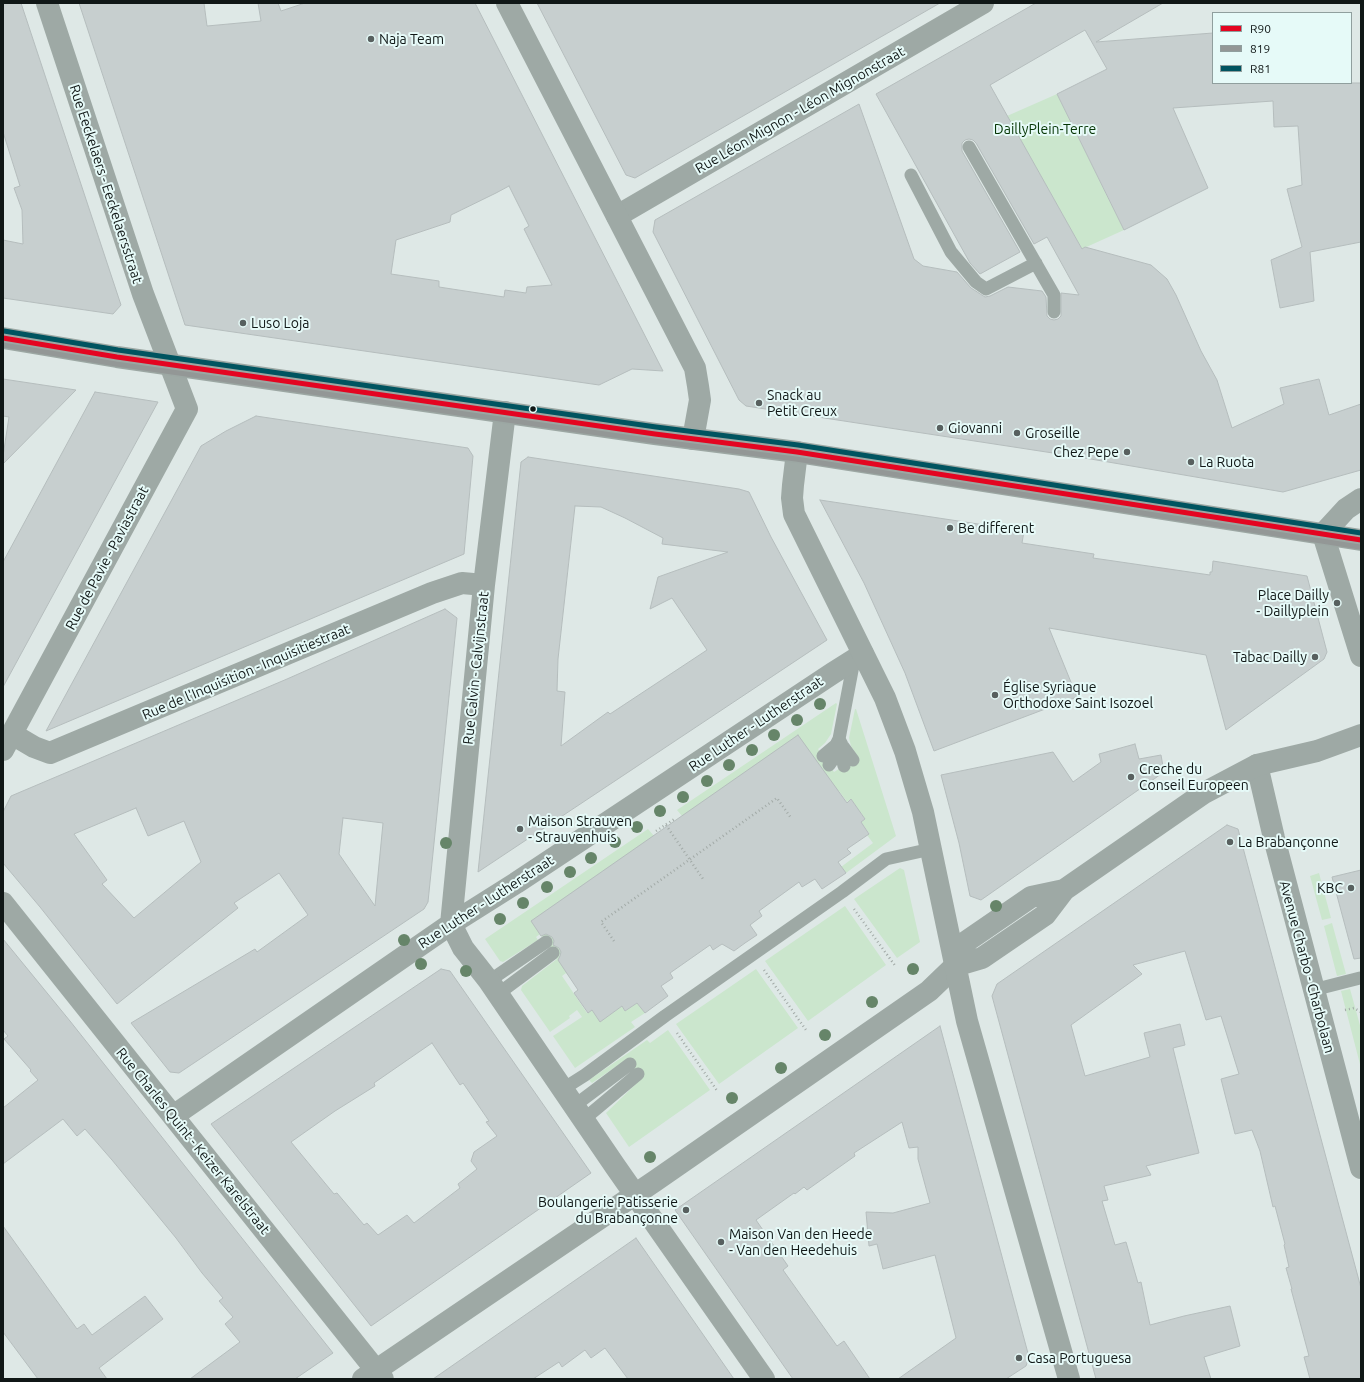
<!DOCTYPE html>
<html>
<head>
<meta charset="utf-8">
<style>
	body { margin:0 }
	#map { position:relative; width:1364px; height:1382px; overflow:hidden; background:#dee8e6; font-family:Ubuntu,sans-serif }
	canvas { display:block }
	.frame { position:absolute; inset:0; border:4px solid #101716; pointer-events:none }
	.legend { position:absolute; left:1212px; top:12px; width:140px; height:72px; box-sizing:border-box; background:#e6faf8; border:1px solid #909f9e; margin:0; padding:5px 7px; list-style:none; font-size:12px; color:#101716 }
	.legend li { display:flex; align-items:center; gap:8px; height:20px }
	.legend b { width:20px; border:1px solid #909f9e }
</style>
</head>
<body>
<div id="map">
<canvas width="1364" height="1382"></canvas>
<div class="frame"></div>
<ul class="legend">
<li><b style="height:5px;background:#e40521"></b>R90</li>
<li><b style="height:5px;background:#939796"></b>819</li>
<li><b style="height:5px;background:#005460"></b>R81</li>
</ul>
</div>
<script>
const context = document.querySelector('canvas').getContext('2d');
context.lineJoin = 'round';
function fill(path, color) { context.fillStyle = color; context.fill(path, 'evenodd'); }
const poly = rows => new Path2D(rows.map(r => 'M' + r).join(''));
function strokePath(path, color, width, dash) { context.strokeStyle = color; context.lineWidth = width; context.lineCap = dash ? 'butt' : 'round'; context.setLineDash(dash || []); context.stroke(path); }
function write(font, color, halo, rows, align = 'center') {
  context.font = font + ' Ubuntu,sans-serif'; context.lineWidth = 4; context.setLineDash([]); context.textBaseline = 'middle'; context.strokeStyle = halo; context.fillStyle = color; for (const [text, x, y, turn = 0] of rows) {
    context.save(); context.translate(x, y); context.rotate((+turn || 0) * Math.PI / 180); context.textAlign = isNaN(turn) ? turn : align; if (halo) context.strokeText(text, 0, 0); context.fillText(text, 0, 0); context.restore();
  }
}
fill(poly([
	[1057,94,1124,230,1082,249,1007,116],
	[836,703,837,704,831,734,825,743,818,749,834,772,858,757,851,746,849,738,855,709,856,709,896,836,846,873,841,867,873,843,867,835,869,833,861,822,865,819,851,799,847,802,839,791,570,978,566,973,562,976,587,1013,592,1010,600,1021,622,1006,625,1011,637,1003,645,1013,631,1022,635,1027,575,1068,553,1036,582,1017,577,1010,569,1016,570,1018,550,1032,521,990,522,986,557,959,540,934,536,937,538,940,503,962,500,961,485,939,648,829,654,836,682,816,677,810],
	[900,868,904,870,920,942,897,958,854,899],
	[1319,873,1331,918,1322,920,1310,876],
	[845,906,886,965,808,1021,765,961],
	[1332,923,1346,974,1337,976,1324,926],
	[756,969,798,1028,719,1084,676,1024],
	[1350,989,1361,1029,1361,1068,1341,991],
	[668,1030,710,1090,629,1147,606,1113,641,1079,627,1059,592,1083,589,1080,647,1040,650,1043]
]), '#cbe6cd');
const building = poly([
	[3,3,21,3,121,305,113,314,3,298,3,240,23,244,22,210,14,188,20,186,3,132,3,3],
	[79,3,204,3,207,26,261,21,258,3,278,3,281,11,305,3,475,3,663,371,632,369,599,385,185,325,79,3],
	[509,186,529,226,524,229,552,285,527,287,526,293,505,290,504,297,439,287,439,281,391,274,396,240,450,222,451,215,496,193,509,186],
	[537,3,940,3,635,178,626,175,537,3],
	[1036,3,1163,3,1096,42,1213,33,1213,83,1361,83,1361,242,1310,252,1314,301,1280,308,1271,260,1302,247,1287,189,1302,185,1298,126,1274,127,1273,101,1173,108,1208,188,1124,230,1057,94,1107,69,1085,30,990,85,1082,249,1085,247,1151,265,1167,279,1176,295,1201,351,1217,380,1232,428,1284,404,1280,388,1319,379,1329,415,1361,404,1361,470,1283,492,1079,457,746,406,739,400,653,232,655,220,859,104,914,259,923,266,957,272,971,288,985,297,990,296,1008,287,1042,291,1046,297,1047,316,1050,319,1054,320,1058,319,1061,316,1061,293,1079,295,1047,237,1034,244,976,143,973,140,969,139,965,140,962,143,962,151,1020,252,980,274,970,263,876,94,1036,3],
	[3,379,76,390,3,464,3,456,9,417,3,416,3,379],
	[95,392,158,402,3,687,3,562,95,392],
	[256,416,468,448,473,456,464,554,46,731,201,446,226,431,256,416],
	[528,457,739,489,749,492,771,537,827,640,478,872,521,462,528,457],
	[575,506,601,507,625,518,663,538,662,544,728,552,658,577,650,609,672,598,707,650,610,714,608,712,561,746,565,692,557,691,558,659,575,506],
	[820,500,1024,531,1022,543,1094,554,1093,558,1210,575,1210,572,1212,572,1213,561,1307,576,1327,652,1324,659,1226,730,1206,655,1049,628,1077,697,934,751,905,673,864,583,820,500],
	[445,609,457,618,428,902,424,909,179,1073,170,1072,131,1023,255,949,257,952,308,915,279,873,234,903,238,908,117,1004,40,907,3,863,3,812,11,796,287,679,445,609],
	[136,808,148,836,184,821,201,862,134,918,102,884,107,880,74,834,136,808],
	[343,818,383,823,375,906,339,854,343,818],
	[798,735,847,803,851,799,865,819,861,822,869,834,847,849,851,853,838,862,846,873,822,889,815,879,802,887,799,882,759,911,762,916,750,925,757,935,745,943,734,951,722,944,713,950,710,945,670,973,673,978,661,986,668,996,645,1013,637,1003,625,1011,622,1006,600,1022,592,1010,588,1013,574,993,578,990,558,960,560,956,561,952,559,948,553,945,554,941,552,937,546,934,541,936,531,921,798,735],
	[1135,744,1139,759,1161,755,1164,772,981,900,970,896,959,843,941,775,1053,752,1073,782,1101,762,1099,754,1135,744],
	[1227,825,1238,829,1361,1288,1361,1379,1310,1379,1304,1357,1309,1356,1291,1289,1292,1289,1286,1268,1289,1267,1284,1245,1285,1244,1275,1206,1273,1207,1260,1151,1252,1130,1235,1134,1221,1079,1239,1074,1221,1016,1206,1020,1185,951,1133,965,1142,974,1071,1025,1085,1076,1150,1057,1144,1033,1180,1024,1185,1045,1173,1048,1199,1153,1146,1166,1151,1175,1104,1186,1108,1200,1102,1201,1115,1245,1126,1242,1138,1283,1141,1282,1150,1325,1184,1316,1230,1306,1240,1346,1204,1357,1211,1379,1096,1379,992,996,997,984,1227,825],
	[1361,870,1361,958,1354,959,1332,877,1361,870],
	[3,939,70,1021,333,1353,295,1379,190,1379,240,1342,225,1324,233,1317,219,1301,223,1298,202,1273,176,1238,112,1160,85,1129,77,1136,63,1119,3,1164,3,1108,38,1080,30,1071,31,1070,4,1039,8,1036,3,1030,3,939],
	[441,969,450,971,591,1173,371,1326,211,1124,441,969],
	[432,1043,460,1085,463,1083,489,1121,486,1122,497,1136,474,1152,471,1161,477,1169,458,1184,460,1188,414,1223,407,1215,378,1235,367,1223,364,1225,337,1193,334,1194,291,1142,335,1111,375,1086,374,1083,432,1043],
	[940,1026,1029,1357,1026,1366,1006,1379,898,1379,956,1338,935,1255,883,1269,877,1244,869,1246,866,1212,893,1213,930,1203,918,1159,918,1147,909,1148,902,1122,854,1153,855,1156,807,1190,804,1187,795,1194,794,1193,756,1220,788,1266,783,1270,837,1346,844,1341,870,1379,793,1379,675,1210,940,1026],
	[3,1226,77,1329,84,1324,92,1335,145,1296,163,1319,99,1368,107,1379,38,1379,3,1332,3,1226],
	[636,1238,734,1379,628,1379,605,1348,591,1358,585,1350,562,1367,559,1362,533,1379,433,1379,636,1238]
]);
fill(building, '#c7cfcf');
strokePath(building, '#b5bdbd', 1);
strokePath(poly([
	[666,825,703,879],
	[656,831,676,818],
	[854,909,896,967],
	[614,941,601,922,777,798,791,818],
	[764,970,806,1030],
	[1345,1010,1354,1008,1361,1012],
	[677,1033,718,1092]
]), '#a2aaa7', 2.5, [1, 3]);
strokePath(poly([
	[969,147,1054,295,1054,312],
	[911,175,951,252,976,282,986,289,1036,263],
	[839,739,842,745,853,760],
	[840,745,842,758,844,766],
	[823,756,836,745,839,739,854,660],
	[829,765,834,758,838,743],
	[489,981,546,942],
	[1313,990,1360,978],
	[498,994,553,953],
	[563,1089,585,1075,665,1016,842,892,886,859,931,849],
	[574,1106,630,1064],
	[583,1120,638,1074]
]), '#9ea9a5', 13);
strokePath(poly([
	[617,216,983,3],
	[505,412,484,585,451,924,463,948,489,981,615,1166,764,1379],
	[1361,499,1346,509,1323,534,1361,656],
	[12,734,34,747,50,753,432,593,462,583,484,585],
	[3,750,187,409,143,294,47,3],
	[1257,765,1274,838,1361,1168],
	[3,903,383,1379],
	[173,1116,451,924,516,883,833,673,863,654],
	[363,1379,655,1181,929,991,955,966]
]), '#9ea9a5', 22);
strokePath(poly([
	[507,3,695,368,698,386,700,400,693,439],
	[797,452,793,485,792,498,794,514,885,698,905,751,923,812,967,1021,1069,1379],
	[955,966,982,958,1045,915,1064,890,1204,793,1257,765,1317,751,1361,735],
	[955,966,964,943,1031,897,1064,890]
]), '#9ea9a5', 22);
strokePath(poly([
	[3,338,117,357,655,434,797,452,1361,540]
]), '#9ca7a3', 22);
strokePath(poly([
	[3,338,117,357,655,434,797,452,1361,540]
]), '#e40521', 5);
strokePath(poly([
	[3,345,116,364,654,441,796,459,1360,547]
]), '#939796', 5);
strokePath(poly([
	[4,331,118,350,656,427,798,445,1361,533]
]), '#005460', 5);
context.fillStyle = '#668569';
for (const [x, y] of [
	[820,704],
	[797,720],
	[774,735],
	[752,750],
	[729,765],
	[707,781],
	[683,797],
	[660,811],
	[637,827],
	[615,842],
	[446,843],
	[591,858],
	[570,872],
	[547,887],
	[523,903],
	[996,906],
	[500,919],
	[404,940],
	[421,964],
	[913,969],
	[466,971],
	[872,1002],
	[825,1035],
	[781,1068],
	[732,1098],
	[650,1157]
]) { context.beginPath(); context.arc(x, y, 6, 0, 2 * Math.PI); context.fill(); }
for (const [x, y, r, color] of [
	[371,39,4,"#58605f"],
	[243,323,4,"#58605f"],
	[759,403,4,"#58605f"],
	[533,409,3.5,"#101716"],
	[940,428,4,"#58605f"],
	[1017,433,4,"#58605f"],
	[1127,452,4,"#58605f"],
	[1191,462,4,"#58605f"],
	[950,528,4,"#58605f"],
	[1337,603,4,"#58605f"],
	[1315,657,4,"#58605f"],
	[995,695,4,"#58605f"],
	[1131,777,4,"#58605f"],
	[520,829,4,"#58605f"],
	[1230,842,4,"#58605f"],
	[1351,888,4,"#58605f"],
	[686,1210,4,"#58605f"],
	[721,1242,4,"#58605f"],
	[1019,1358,4,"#58605f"]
]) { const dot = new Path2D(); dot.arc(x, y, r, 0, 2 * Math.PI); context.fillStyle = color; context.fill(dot); strokePath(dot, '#e6faf8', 1.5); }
write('14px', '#101716', '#e6faf8', [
	["Naja Team",379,39],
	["Luso Loja",251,323],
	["Snack au",767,395],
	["Petit Creux",767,411],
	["Giovanni",948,428],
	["Groseille",1025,433],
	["Chez Pepe",1119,452,"right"],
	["La Ruota",1199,462],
	["Be different",958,528],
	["Place Dailly",1329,595,"right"],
	["- Daillyplein",1329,611,"right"],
	["Tabac Dailly",1307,657,"right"],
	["Église Syriaque",1003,687],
	["Orthodoxe Saint Isozoel",1003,703],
	["Creche du",1139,769],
	["Conseil Europeen",1139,785],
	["Maison Strauven",528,821],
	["- Strauvenhuis",528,837],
	["La Brabançonne",1238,842],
	["KBC",1343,888,"right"],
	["Boulangerie Patisserie",678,1202,"right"],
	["du Brabançonne",678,1218,"right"],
	["Maison Van den Heede",729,1234],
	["- Van den Heedehuis",729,1250],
	["Casa Portuguesa",1027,1358]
], 'left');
write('14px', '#101716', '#e6faf8', [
	["Rue Léon Mignon - Léon Mignonstraat",800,110,-30],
	["Rue Eeckelaers - Eeckelaersstraat",106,184,72],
	["Rue de Pavie - Paviastraat",107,558,-62],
	["Rue Calvin - Calvijnstraat",476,668,-84],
	["Rue de l'Inquisition - Inquisitiestraat",246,672,-23],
	["Rue Luther - Lutherstraat",756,724,-34],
	["Rue Luther - Lutherstraat",486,902,-33],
	["Avenue Charbo - Charbolaan",1307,967,75],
	["Rue Charles Quint - Keizer Karelstraat",193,1141,51]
]);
write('14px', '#043403', '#e6faf8', [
	["DaillyPlein-Terre",1045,129]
]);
</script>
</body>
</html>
